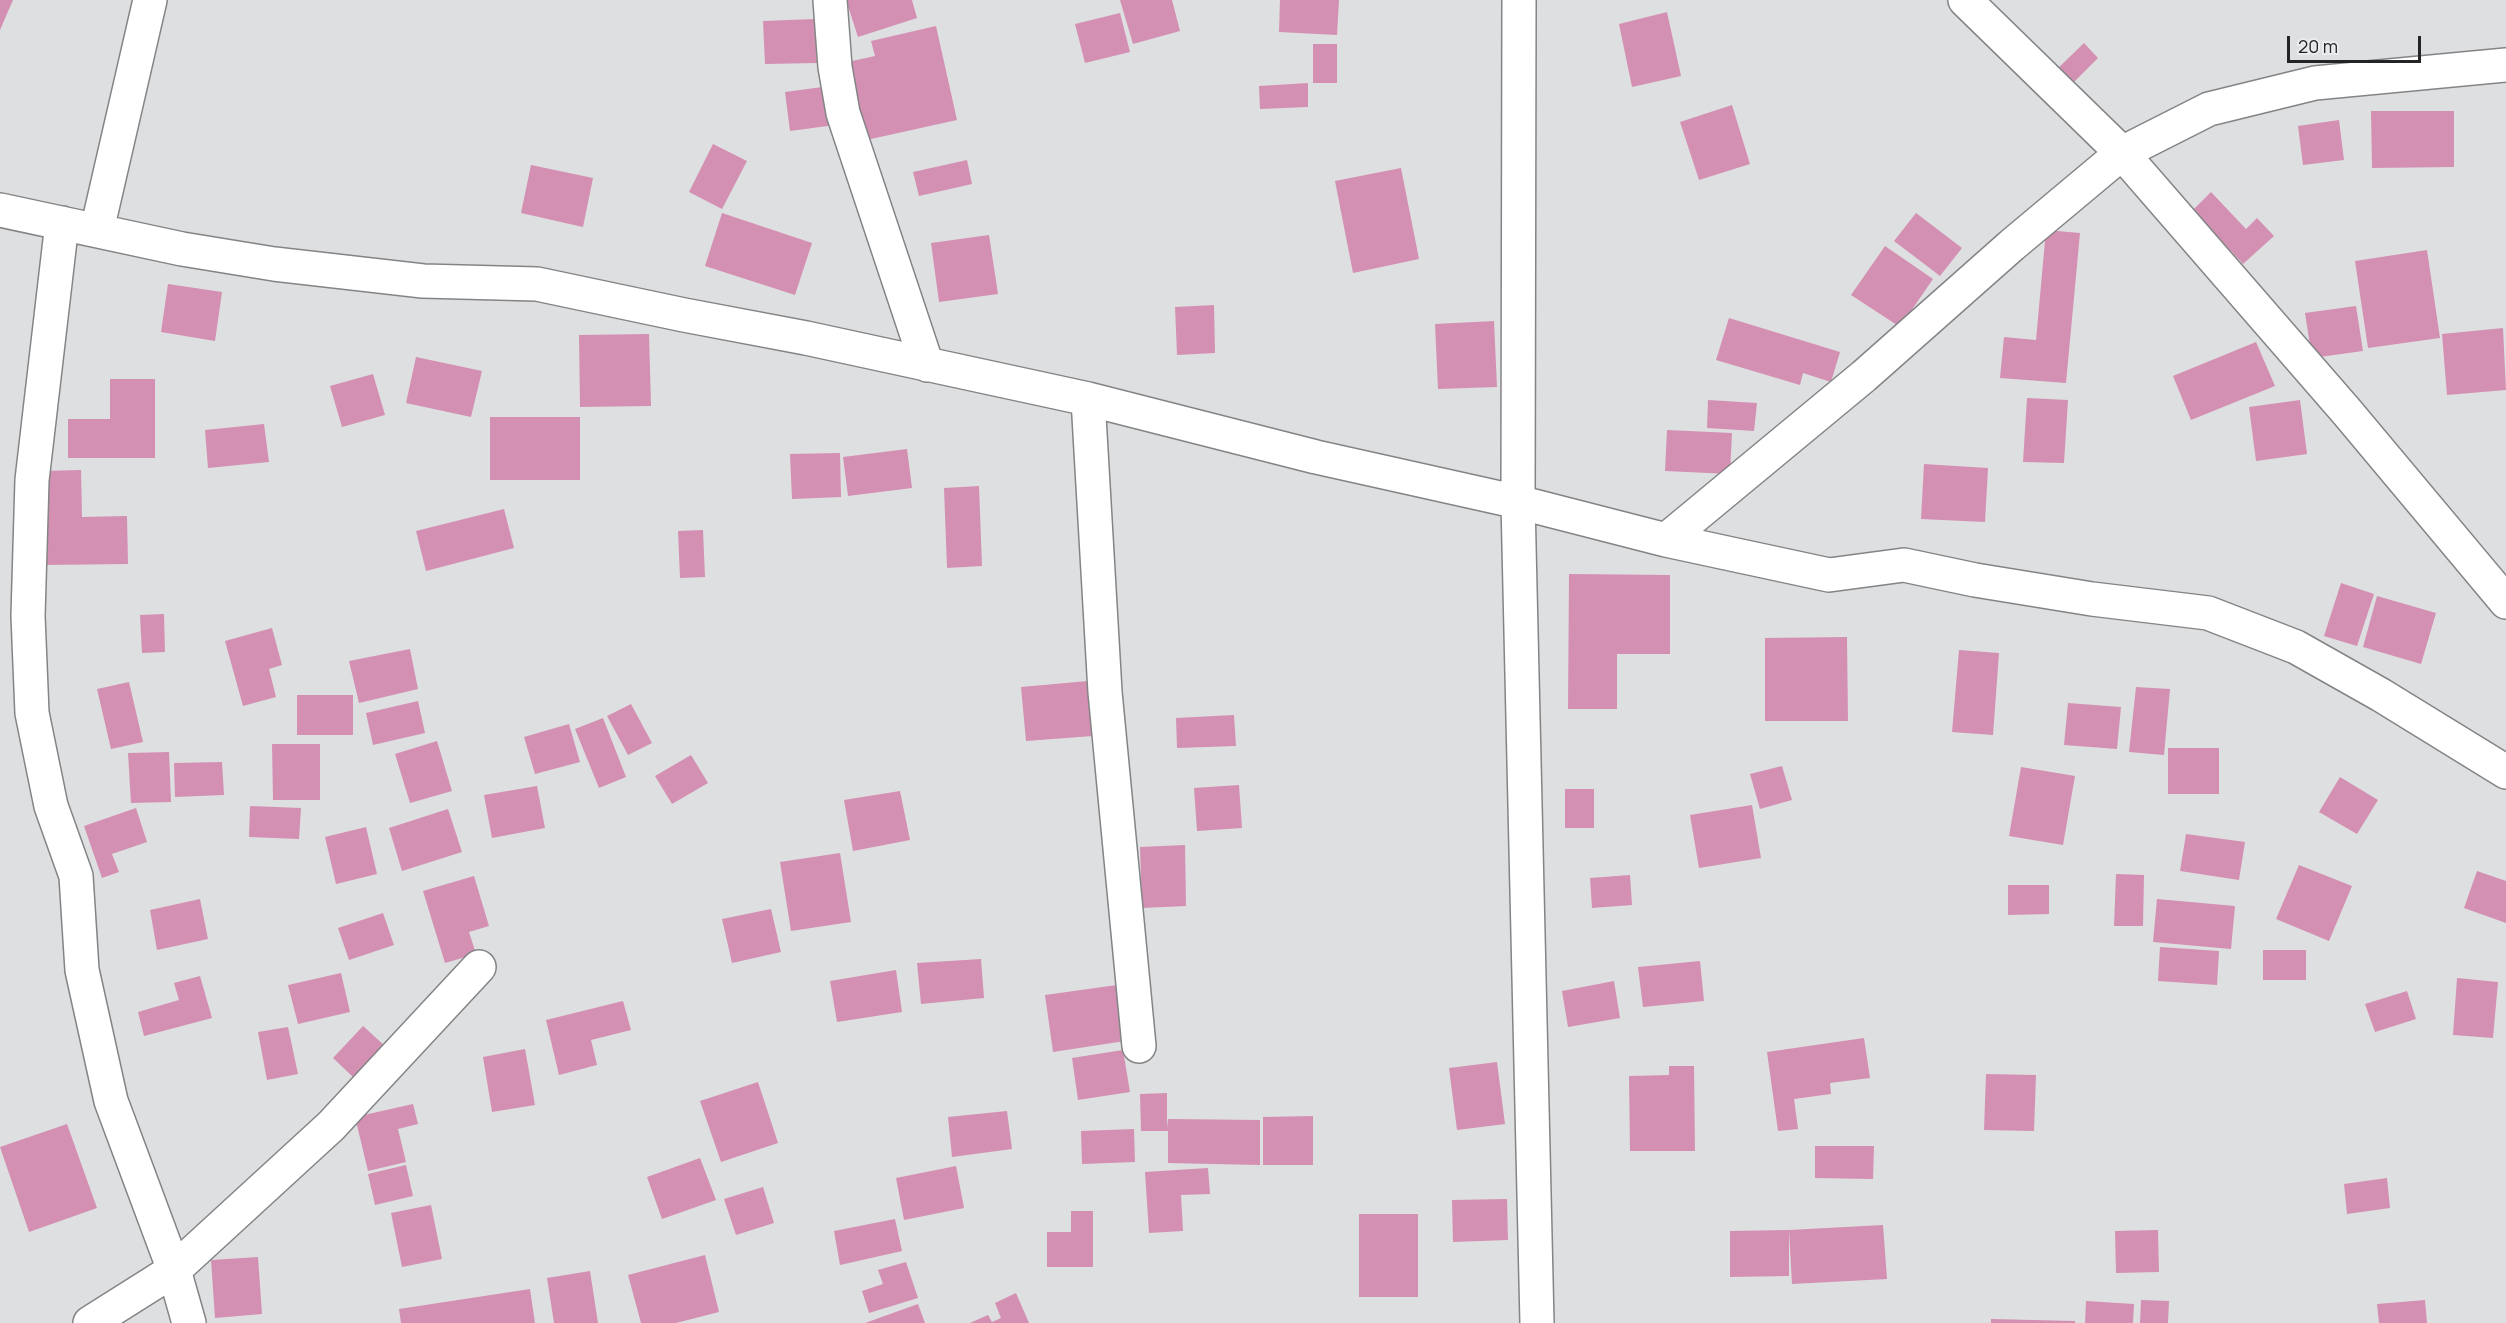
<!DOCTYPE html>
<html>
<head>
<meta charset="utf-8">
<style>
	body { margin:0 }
	#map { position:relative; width:2506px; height:1323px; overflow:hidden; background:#dedfe1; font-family:Manrope,sans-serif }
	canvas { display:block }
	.scale { position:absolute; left:2287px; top:36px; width:134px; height:27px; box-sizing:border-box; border:3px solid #232425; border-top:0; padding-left:8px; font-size:18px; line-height:21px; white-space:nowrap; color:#232425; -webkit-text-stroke:4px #ebecee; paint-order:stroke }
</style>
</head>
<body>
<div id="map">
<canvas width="2506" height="1323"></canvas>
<div class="scale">20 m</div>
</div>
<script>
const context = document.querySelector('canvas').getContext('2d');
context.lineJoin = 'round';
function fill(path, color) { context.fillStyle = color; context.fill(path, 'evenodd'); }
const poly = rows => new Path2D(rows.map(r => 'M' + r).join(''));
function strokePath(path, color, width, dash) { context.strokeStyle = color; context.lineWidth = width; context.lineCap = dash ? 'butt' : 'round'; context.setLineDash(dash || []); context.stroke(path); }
fill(poly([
	[0,0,13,0,0,30],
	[846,0,912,0,917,18,858,37],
	[1120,0,1172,0,1180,31,1133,44],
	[1280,0,1339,0,1337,35,1279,32],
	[1667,12,1681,76,1632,87,1619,24],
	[1120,13,1130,52,1085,63,1075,24],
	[815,19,817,63,765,64,763,21],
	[936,26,957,120,862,141,843,63,875,56,871,41],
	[2084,43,2098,58,2068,88,2053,73],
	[1313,44,1337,44,1337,83,1313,83],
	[1308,83,1308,107,1260,109,1259,86],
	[830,86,835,125,790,131,785,92],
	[1732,105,1750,164,1699,180,1680,122],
	[2371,111,2454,111,2454,167,2372,168],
	[2339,120,2344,160,2303,165,2298,126],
	[713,144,747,161,722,209,689,192],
	[967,160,972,184,919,196,913,172],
	[531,165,593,178,583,227,521,213],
	[1401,168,1419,259,1353,273,1335,181],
	[2211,192,2246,229,2257,218,2274,236,2243,264,2193,210],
	[722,213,812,243,795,295,705,266],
	[1916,213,1962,248,1940,276,1894,241],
	[2046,230,2080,233,2066,383,2000,378,2004,337,2036,340],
	[989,235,998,294,939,302,931,243],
	[1885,246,1933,279,1900,327,1851,295],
	[2427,250,2440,338,2368,348,2355,261],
	[168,284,222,292,215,341,161,332],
	[1214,305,1215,353,1177,355,1175,307],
	[2356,306,2363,351,2312,358,2305,313],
	[1729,318,1840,352,1831,382,1803,373,1800,385,1716,360],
	[1494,321,1497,387,1438,389,1435,324],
	[2503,328,2506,390,2447,395,2442,334],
	[649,334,651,406,580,407,579,335],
	[2256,342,2275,386,2191,420,2173,376],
	[416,357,482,371,471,417,406,403],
	[373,374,385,415,342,427,330,386],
	[110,379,155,379,155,458,68,458,68,419,110,419],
	[2027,398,2068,400,2064,463,2023,462],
	[1708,400,1757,403,1754,431,1707,428],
	[2300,400,2307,454,2256,461,2249,407],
	[490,417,580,417,580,480,490,480],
	[264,424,269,462,208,468,205,430],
	[1667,430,1732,433,1730,474,1665,471],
	[907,449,912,488,848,496,843,457],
	[840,453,841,497,792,499,790,454],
	[1924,464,1988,468,1985,522,1921,519],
	[81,470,82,517,127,516,128,564,43,565,42,471],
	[979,486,982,566,947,568,944,488],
	[504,509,514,548,426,571,416,531],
	[703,530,705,577,680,578,678,531],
	[1569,574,1670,575,1670,654,1617,654,1617,709,1568,709],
	[2341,583,2374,594,2357,646,2324,636],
	[2377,596,2436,613,2421,664,2363,647],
	[164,614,165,652,142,653,140,615],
	[272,628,282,665,269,669,276,697,243,706,225,641],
	[1847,637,1848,721,1765,721,1765,638],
	[410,649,418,689,359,703,349,661],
	[1959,650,1999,653,1993,735,1952,732],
	[1088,681,1093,736,1026,741,1021,687],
	[129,682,143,742,111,749,97,689],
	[2136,687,2170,689,2164,755,2129,752],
	[297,695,353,695,353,735,297,735],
	[418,701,425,733,373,745,366,713],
	[2068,703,2121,707,2117,749,2064,745],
	[631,704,652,743,628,755,607,716],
	[1234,715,1236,746,1177,748,1176,718],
	[603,718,626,777,599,788,575,729],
	[569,724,580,762,535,774,524,737],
	[437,741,452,791,410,803,395,754],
	[272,744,320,744,320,800,273,800],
	[2168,748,2219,748,2219,794,2168,794],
	[169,752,171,802,131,803,128,753],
	[691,755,708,783,672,804,655,776],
	[222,762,224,795,175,797,174,763],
	[1782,766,1792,800,1760,809,1750,774],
	[2021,767,2075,776,2063,845,2009,836],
	[2340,777,2378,800,2357,834,2319,812],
	[1239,785,1242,828,1197,831,1194,788],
	[537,786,545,828,492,838,484,795],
	[1565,789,1594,789,1594,828,1565,828],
	[900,791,910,840,853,851,844,800],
	[1752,805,1761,858,1699,868,1690,815],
	[250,806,301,808,299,839,249,837],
	[136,808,147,842,112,854,119,872,102,878,84,826],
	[448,809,462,852,402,871,389,828],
	[366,827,377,874,336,884,325,837],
	[2186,834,2245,842,2239,880,2180,871],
	[1185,845,1186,906,1142,908,1140,847],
	[840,853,851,922,791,931,780,862],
	[2299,865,2352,886,2329,941,2276,919],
	[2477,871,2506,881,2506,923,2464,908],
	[2116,874,2144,875,2143,926,2114,926],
	[1630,875,1632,905,1592,908,1590,878],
	[474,876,489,926,469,932,476,954,445,963,423,891],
	[2008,885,2049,885,2049,914,2008,915],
	[200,899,208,939,157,950,150,910],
	[2157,899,2235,906,2231,949,2153,942],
	[771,909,781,952,732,963,722,919],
	[383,913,394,945,349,960,338,928],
	[2160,947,2219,951,2217,985,2158,981],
	[2263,950,2306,950,2306,980,2263,980],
	[981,959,984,998,921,1004,917,963],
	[1700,961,1704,1001,1643,1007,1638,967],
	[896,970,902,1012,837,1022,830,981],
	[341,973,350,1012,298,1024,288,985],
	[200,976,212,1018,144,1036,138,1012,179,1000,174,983],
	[2457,978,2498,982,2493,1038,2453,1035],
	[1614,981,1620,1018,1568,1027,1562,991],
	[1117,985,1125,1041,1053,1052,1045,995],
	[2407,991,2416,1019,2375,1032,2365,1004],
	[623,1001,631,1030,591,1040,597,1065,559,1075,546,1020],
	[363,1026,385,1046,354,1078,333,1058],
	[288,1027,298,1074,267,1080,258,1032],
	[1864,1038,1870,1078,1830,1083,1831,1094,1794,1099,1798,1129,1778,1131,1767,1052],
	[525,1049,535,1105,492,1112,483,1057],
	[1123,1050,1130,1092,1078,1100,1072,1058],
	[1497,1062,1505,1124,1457,1130,1449,1068],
	[1669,1066,1694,1066,1695,1151,1630,1151,1629,1076,1669,1075],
	[1986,1074,2036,1075,2034,1131,1984,1130],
	[758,1082,778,1143,721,1162,700,1101],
	[1167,1093,1167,1128,1168,1119,1260,1120,1260,1165,1168,1163,1168,1131,1141,1131,1140,1094],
	[413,1104,418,1124,398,1129,406,1162,368,1171,355,1117],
	[1007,1111,1012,1149,952,1157,948,1117],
	[1313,1116,1313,1165,1263,1165,1263,1117],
	[67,1124,97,1208,29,1232,0,1147],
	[1134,1129,1135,1162,1082,1164,1081,1131],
	[1815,1146,1874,1146,1873,1179,1815,1178],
	[700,1158,716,1200,662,1219,647,1177],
	[406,1165,413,1196,375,1205,368,1174],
	[956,1166,964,1208,904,1220,896,1178],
	[1208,1168,1210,1194,1181,1195,1183,1231,1149,1233,1145,1172],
	[2387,1178,2390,1208,2347,1214,2344,1184],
	[763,1187,774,1223,736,1235,724,1199],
	[1507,1199,1508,1240,1453,1242,1452,1200],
	[431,1205,442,1259,402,1267,391,1213],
	[1071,1211,1093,1211,1093,1267,1047,1267,1047,1232,1071,1232],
	[1359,1214,1418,1214,1418,1297,1359,1297],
	[895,1219,902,1251,840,1265,834,1231],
	[1883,1225,1887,1279,1792,1284,1789,1230],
	[1789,1230,1789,1276,1730,1277,1730,1231],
	[2158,1230,2159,1272,2116,1273,2115,1231],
	[705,1255,719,1312,676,1323,641,1323,628,1275],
	[258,1257,262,1314,215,1318,211,1260],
	[906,1262,918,1298,869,1313,862,1291,883,1284,878,1270],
	[590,1271,598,1323,554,1323,547,1278],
	[530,1289,535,1323,401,1323,399,1309],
	[1016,1293,1029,1323,970,1323,988,1315,992,1322,1001,1318,995,1303],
	[2141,1300,2169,1301,2168,1323,2140,1323],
	[2425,1300,2427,1323,2379,1323,2377,1304],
	[2086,1301,2134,1304,2133,1323,2085,1323],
	[918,1304,925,1323,865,1323],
	[1991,1319,2075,1321,2075,1323,1991,1323]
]), '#d490b2');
const minor = poly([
	[830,0,835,67,843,113,927,365],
	[1519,0,1518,502,1537,1323],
	[1965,0,2122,153,2347,412,2506,602],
	[0,210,182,249,274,264,423,281,537,284,684,315,806,338,1088,399,1316,457,1518,502,1666,540,1829,575,1904,565,1975,580,2092,599,2208,613,2296,647,2381,695,2506,772],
	[62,223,32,480,28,616,32,713,51,806,76,876,82,970,111,1101,174,1270,189,1323],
	[97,230,150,0],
	[1088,399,1105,692,1139,1046],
	[1666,540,1864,376,2012,245,2122,153,2209,109,2315,83,2506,65],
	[90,1323,174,1270,331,1126,479,967]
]);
strokePath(minor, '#838486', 36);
strokePath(minor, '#fff', 33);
</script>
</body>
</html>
